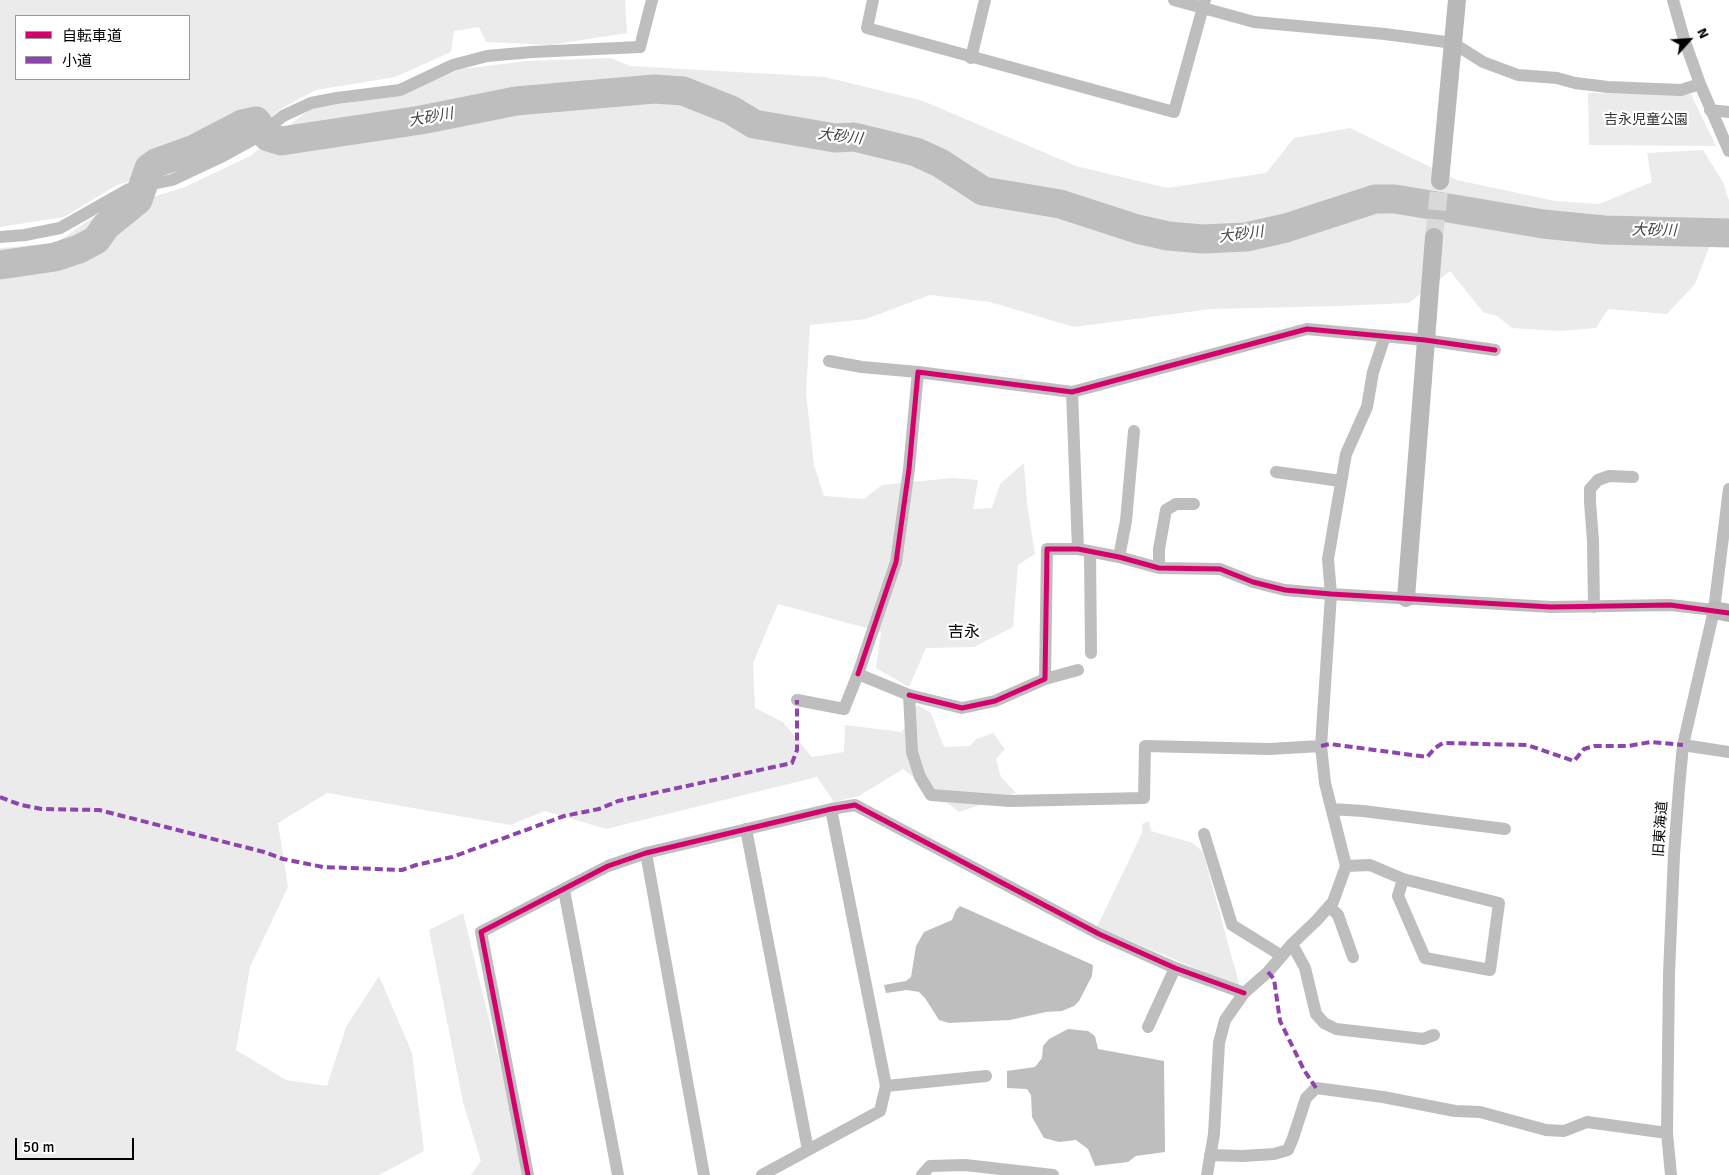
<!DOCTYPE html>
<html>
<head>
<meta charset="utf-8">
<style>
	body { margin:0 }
	#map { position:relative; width:1729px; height:1175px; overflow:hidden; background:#fff; font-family:Signika,"Noto Sans JP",sans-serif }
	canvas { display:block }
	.legend { position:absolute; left:15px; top:15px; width:175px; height:65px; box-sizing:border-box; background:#fff; border:1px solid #999; margin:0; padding:6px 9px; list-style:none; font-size:15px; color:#000 }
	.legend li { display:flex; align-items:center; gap:10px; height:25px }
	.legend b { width:25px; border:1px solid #999 }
	.north { position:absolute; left:1664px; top:15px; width:50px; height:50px; -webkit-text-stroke:4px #fff; paint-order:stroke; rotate:64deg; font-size:14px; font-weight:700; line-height:20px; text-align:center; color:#000 }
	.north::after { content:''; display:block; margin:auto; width:18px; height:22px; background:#000; clip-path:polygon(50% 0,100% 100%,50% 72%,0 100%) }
	.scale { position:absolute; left:15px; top:1138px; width:119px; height:22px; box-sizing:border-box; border:2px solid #000; border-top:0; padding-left:6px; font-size:15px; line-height:18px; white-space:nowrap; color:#000; -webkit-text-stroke:4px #fff; paint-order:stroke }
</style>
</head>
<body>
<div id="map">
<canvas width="1729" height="1175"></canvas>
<ul class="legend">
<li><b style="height:6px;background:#d6006c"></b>自転車道</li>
<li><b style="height:6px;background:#8e44ad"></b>小道</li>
</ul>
<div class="north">N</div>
<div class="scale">50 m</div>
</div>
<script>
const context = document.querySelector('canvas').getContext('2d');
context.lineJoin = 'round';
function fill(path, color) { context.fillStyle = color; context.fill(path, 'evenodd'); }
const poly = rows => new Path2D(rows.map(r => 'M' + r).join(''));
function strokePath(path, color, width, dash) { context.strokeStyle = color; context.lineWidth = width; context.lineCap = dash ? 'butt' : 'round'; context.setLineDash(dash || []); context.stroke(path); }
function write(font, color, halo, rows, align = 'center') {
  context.font = font + ' Signika,"Noto Sans JP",sans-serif'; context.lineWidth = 4.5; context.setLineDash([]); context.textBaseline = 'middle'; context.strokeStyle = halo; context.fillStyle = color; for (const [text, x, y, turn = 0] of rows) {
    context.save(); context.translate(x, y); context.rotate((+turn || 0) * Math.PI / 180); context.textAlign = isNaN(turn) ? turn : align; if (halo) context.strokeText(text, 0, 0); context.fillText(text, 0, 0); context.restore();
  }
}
fill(poly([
	[0,0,625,0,627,33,550,45,486,42,479,27,454,31,451,52,395,77,316,90,282,108,243,139,179,167,117,185,64,217,0,227],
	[16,16,189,16,189,79,16,79],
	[611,58,630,66,825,77,923,101,1076,166,1167,188,1266,173,1294,138,1350,128,1457,180,1555,201,1599,204,1652,182,1647,153,1703,150,1723,182,1729,201,1729,236,1709,248,1695,284,1667,314,1608,309,1596,328,1559,331,1512,328,1497,316,1483,312,1450,271,1409,303,1338,306,1211,309,1074,327,990,302,930,295,866,319,810,325,806,393,814,465,824,496,864,499,882,485,952,478,978,480,973,509,992,508,1000,484,1024,463,1027,504,1035,554,1018,565,1013,627,974,647,926,648,909,687,876,668,881,632,778,604,753,663,755,708,783,722,812,757,844,752,845,725,902,732,917,705,931,713,944,747,970,746,976,739,993,733,1005,749,996,759,1001,777,1016,793,959,812,903,769,859,796,834,802,817,777,606,829,545,811,510,825,327,793,278,823,288,887,250,967,236,1050,286,1080,327,1086,346,1027,379,976,412,1053,424,1151,379,1175,0,1175,0,248,56,243,98,214,185,187,250,156,310,109,398,95,461,69,528,61],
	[1588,93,1691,94,1716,146,1589,145],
	[1149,821,1151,831,1193,843,1203,852,1240,987,1097,927,1142,833,1142,824],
	[463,913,527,1175,471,1175,481,1161,463,1102,429,930]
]), '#ebebeb');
fill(poly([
	[960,906,1093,965,1092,976,1079,1001,1074,1006,1062,1011,1046,1012,1010,1020,949,1023,939,1020,925,998,919,992,907,990,886,993,884,985,906,981,911,977,916,946,924,932,952,920,956,910],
	[1068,1029,1088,1031,1095,1036,1098,1049,1164,1061,1165,1152,1136,1156,1128,1162,1095,1166,1088,1149,1076,1140,1059,1142,1044,1138,1032,1117,1031,1095,1027,1089,1007,1088,1007,1071,1035,1067,1042,1058,1043,1046,1049,1039]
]), '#bebebe');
strokePath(poly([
	[0,265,55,257,79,249,96,240,106,226,138,200,149,168,156,163,192,150,242,124,256,121,268,137,281,141,421,120,516,101,654,89,683,91,731,110,754,124,835,138,854,137,916,152,940,163,983,191,1060,204,1137,229,1168,236,1203,239,1246,237,1286,228,1375,199,1395,199,1543,224,1604,230,1729,233]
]), '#bebebe', 29);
strokePath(poly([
	[1434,237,1440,181]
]), '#d9d9d9', 18, [18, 9]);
strokePath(poly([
	[873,0,867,28,1174,112,1205,0],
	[1174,0,1254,22,1385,34,1453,43,1483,62,1518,75,1557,78,1575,83,1608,87,1681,90,1700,84],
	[1673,0,1684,39,1700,84,1729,151],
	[971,58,985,0],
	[1710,110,1729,112],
	[0,237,25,235,60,228,129,189,172,180,223,156,254,139,283,116,311,103,337,98,400,90,453,65,487,56,532,52,640,47,652,0],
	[829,361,862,367,918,372],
	[1072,392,1078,549],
	[1276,472,1341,481],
	[1090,551,1091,653],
	[1119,557,1126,521,1134,431],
	[1159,568,1159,549,1166,510,1176,504,1194,504],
	[1594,607,1593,541,1590,502,1590,489,1598,480,1609,476,1633,477],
	[858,674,896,562,909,469,918,372,1072,392,1307,329,1425,340,1495,350],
	[1045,679,1078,670],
	[909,695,962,708,995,701,1045,679,1047,549,1078,549,1119,557,1159,568,1220,569,1253,582,1285,590,1331,594,1551,607,1670,605,1714,610],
	[797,700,844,709,858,674,909,695,912,752,920,777,931,795,1010,801,1144,798,1145,746,1269,749,1321,746],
	[1683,745,1729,752],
	[1332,809,1363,811,1505,829],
	[746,829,808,1150],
	[1204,834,1232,925,1282,956],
	[646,853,704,1175],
	[1346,866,1370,865,1403,879,1499,903,1490,970,1425,958,1398,896,1403,879],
	[564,890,618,1175],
	[1329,906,1338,915,1353,957],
	[1292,944,1305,968,1316,1014,1324,1023,1336,1029,1423,1039,1434,1035],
	[1148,1027,1175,968],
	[886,1086,986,1076],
	[1210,1155,1243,1156,1274,1154,1288,1150,1293,1138,1306,1098,1316,1088,1383,1097,1455,1111,1480,1112,1546,1130,1564,1131,1587,1122,1667,1133],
	[528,1175,481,932,608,866,646,853,831,809,855,805,1099,934,1175,968,1244,993],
	[762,1175,880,1111,886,1086,831,809],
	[922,1175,930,1166,965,1165,1053,1175],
	[1207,1175,1214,1134,1219,1043,1225,1020,1244,993,1268,972,1292,944,1317,920,1333,902,1346,866,1325,783,1321,746,1331,594,1328,559,1346,454,1367,407,1373,372,1385,336],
	[1671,1175,1667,1133,1669,974,1674,855,1679,788,1683,745,1714,610,1729,489]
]), '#bebebe', 12);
strokePath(poly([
	[1440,181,1457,0],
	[1406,598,1434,237],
	[1714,610,1729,613]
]), '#b8b8b8', 18);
strokePath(poly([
	[1321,746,1330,744,1427,757,1435,748,1443,743,1527,745,1574,761,1584,749,1594,746,1628,746,1651,742,1683,745],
	[0,797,21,805,42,809,99,810,264,852,283,859,323,867,402,870,416,865,452,857,564,816,599,809,618,801,792,763,797,750,797,700],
	[1268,972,1274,979,1280,1021,1304,1070,1316,1088]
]), '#8e44ad', 4, [8, 4]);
strokePath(poly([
	[858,674,896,562,909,469,918,372,1072,392,1307,329,1425,340,1495,350],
	[909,695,962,708,995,701,1045,679,1047,549,1078,549,1119,557,1159,568,1220,569,1253,582,1285,590,1331,594,1551,607,1670,605,1729,613],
	[528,1175,481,932,608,866,646,853,831,809,855,805,1099,934,1175,968,1244,993]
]), '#d6006c', 5);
write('14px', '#323232', '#fff', [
	["吉永児童公園",1646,120]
]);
write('14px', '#000', '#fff', [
	["旧東海道",1661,829,-86]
]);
write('italic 15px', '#434343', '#fff', [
	["大砂川",431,118,-10],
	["大砂川",840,137,7],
	["大砂川",1654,231,1],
	["大砂川",1241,235,-7]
]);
write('16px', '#000', '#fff', [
	["吉永",964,633]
]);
</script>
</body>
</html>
